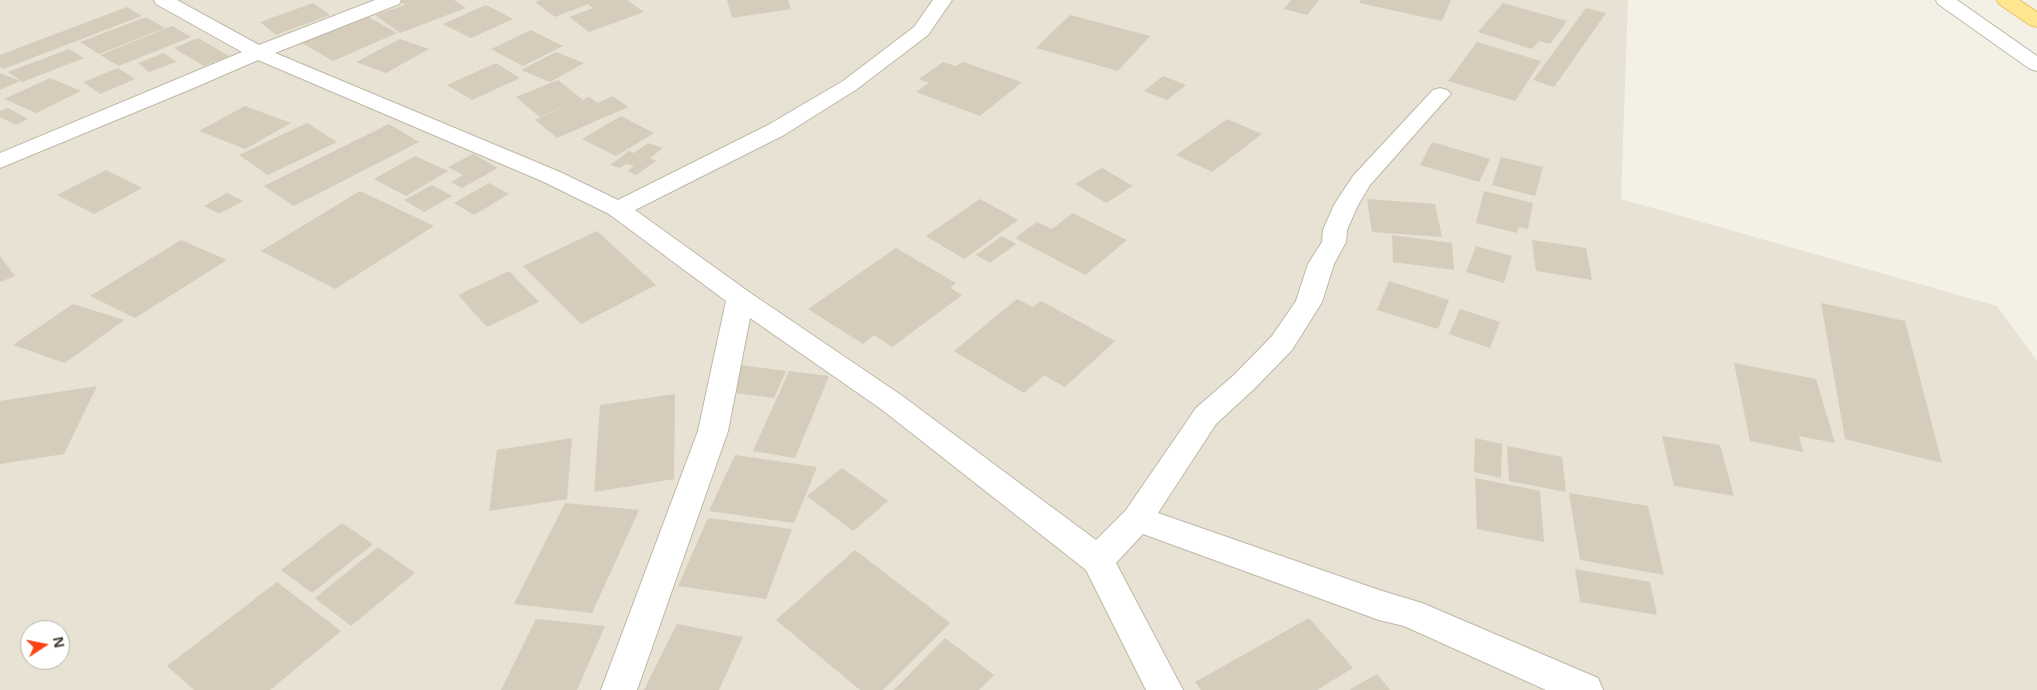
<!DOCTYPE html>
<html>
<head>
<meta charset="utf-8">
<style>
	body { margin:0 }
	#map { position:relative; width:2037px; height:690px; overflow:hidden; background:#f3f0e5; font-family:"Open Sans",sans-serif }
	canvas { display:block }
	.north { position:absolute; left:20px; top:620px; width:50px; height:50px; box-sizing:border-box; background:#fff; border:1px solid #b5b3ae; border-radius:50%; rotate:79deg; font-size:14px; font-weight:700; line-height:20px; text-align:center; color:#464035 }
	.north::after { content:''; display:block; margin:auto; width:18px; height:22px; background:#fd4413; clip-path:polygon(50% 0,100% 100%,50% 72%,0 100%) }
</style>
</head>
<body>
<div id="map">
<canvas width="2037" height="690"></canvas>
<div class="north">N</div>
</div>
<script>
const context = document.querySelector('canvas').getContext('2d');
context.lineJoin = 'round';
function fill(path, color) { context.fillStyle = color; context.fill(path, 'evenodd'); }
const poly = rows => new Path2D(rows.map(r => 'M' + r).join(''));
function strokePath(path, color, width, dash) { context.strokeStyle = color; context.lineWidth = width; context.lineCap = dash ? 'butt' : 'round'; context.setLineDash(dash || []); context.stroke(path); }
fill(poly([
	[0,0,1628,0,1621,199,1997,306,2037,361,2037,690,0,690],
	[30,630,60,630,60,660,30,660]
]), '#e7e2d3');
fill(poly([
	[403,0,454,0,466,8,400,33,375,15,405,5,400,1],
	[540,0,627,0,644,12,589,32,569,17,593,8,588,4,555,17,535,2],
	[727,0,788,0,791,9,732,18],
	[1291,0,1319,0,1307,15,1284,9],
	[1361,0,1451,0,1442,21,1359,3],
	[313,3,330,15,276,35,260,22],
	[1503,3,1567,21,1550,44,1539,41,1532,49,1478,32],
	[486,5,513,19,471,38,443,24],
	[127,7,142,16,3,69,0,67,0,55],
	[1586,8,1606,13,1554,87,1533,80],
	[365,15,397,33,333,61,300,42],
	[1070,15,1150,36,1118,71,1036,48],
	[146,17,165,28,99,54,80,42],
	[172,26,191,37,119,66,100,55],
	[531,30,563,46,523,66,491,49],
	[198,38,229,56,204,66,174,48],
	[400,39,429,49,386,73,356,62],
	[1477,42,1541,61,1515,101,1448,81],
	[69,49,84,58,22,82,8,72],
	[556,52,584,63,550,82,521,70],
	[164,53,176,62,149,72,138,63],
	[943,62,956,66,963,62,1022,82,980,116,916,92,929,83,919,79],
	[496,63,520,78,472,100,447,85],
	[118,68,135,79,100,94,83,82],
	[0,73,20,81,0,90],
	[1163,76,1186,85,1167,100,1144,91],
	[50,78,81,91,36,113,4,99],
	[558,80,583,100,589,97,598,103,613,96,628,107,557,138,535,120,577,101,540,117,516,97],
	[245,106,291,123,245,149,199,131],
	[8,108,28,119,16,125,0,117,0,111],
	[621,116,654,133,616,156,582,139],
	[1227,119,1262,134,1212,172,1176,155],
	[307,123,337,142,268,175,239,155],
	[389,124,419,142,294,206,264,186],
	[1432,142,1490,159,1479,182,1420,165],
	[648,143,663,148,650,158,656,161,636,175,627,171,634,166,626,164,620,168,610,165,629,151,634,153],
	[473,154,498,168,462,188,451,182,463,175,448,167],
	[415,156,448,171,406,196,374,179],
	[1501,157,1543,167,1535,196,1492,185],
	[1102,168,1133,186,1106,203,1075,184],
	[106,170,142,188,94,214,57,195],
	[489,183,509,194,474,215,454,203],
	[432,185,452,196,424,212,404,200],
	[360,191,434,226,335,289,261,251],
	[1484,191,1533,203,1528,229,1518,227,1517,233,1476,223],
	[227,193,243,201,219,214,204,206],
	[980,199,1018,220,964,259,926,236],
	[1367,199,1435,204,1442,237,1372,232],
	[1073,213,1127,240,1085,275,1015,238,1037,222,1052,229],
	[597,231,656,285,581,324,523,266],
	[1392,235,1452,243,1454,270,1393,262],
	[1002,236,1016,244,990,263,976,255],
	[181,240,227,260,135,318,90,296],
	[1532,240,1586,248,1592,280,1536,271],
	[1476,246,1512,256,1504,283,1466,272],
	[896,248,956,283,950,288,962,295,892,347,874,335,863,344,808,309],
	[0,256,15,276,0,282],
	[509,271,539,302,487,327,458,295],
	[1389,281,1449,300,1438,329,1377,310],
	[1017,299,1033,307,1041,301,1115,341,1065,387,1044,375,1024,393,954,351],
	[1821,303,1905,321,1942,463,1845,439],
	[73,304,124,320,65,363,13,345],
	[1460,309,1500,322,1490,348,1449,334],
	[1734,363,1816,379,1835,443,1799,436,1803,452,1750,441],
	[740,365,786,371,774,398,727,392],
	[789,371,829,376,795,458,753,451],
	[97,386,64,454,0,464,0,401],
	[675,394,674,479,594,492,600,405],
	[1662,436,1720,445,1734,496,1674,486],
	[572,438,567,499,489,511,497,450],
	[1475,438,1502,444,1501,478,1474,472],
	[1507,446,1562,457,1566,492,1509,481],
	[735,455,817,467,794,523,709,511],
	[842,468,888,501,853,531,807,496],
	[1475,478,1540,491,1544,542,1477,529],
	[1569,493,1648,506,1664,575,1580,560],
	[565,503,639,510,592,613,514,604],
	[708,518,792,529,766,599,678,586],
	[342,523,373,544,312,593,281,570],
	[378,547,415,573,351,626,315,598],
	[855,550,950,623,883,690,860,690,776,620],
	[1575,569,1650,582,1657,615,1580,602],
	[277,582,341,631,270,690,194,690,167,666],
	[1309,618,1353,668,1317,690,1201,690,1195,682],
	[536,619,605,626,577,690,501,690],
	[677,624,743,637,719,690,644,690],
	[945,638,994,675,979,690,894,690],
	[1377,674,1390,690,1349,690]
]), '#d5ccbb');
const minor = poly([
	[154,0,177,0,259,45,375,0,401,0,399,4,275,53,560,172,618,200,768,125,843,81,914,27,933,0,952,0,928,35,857,89,784,135,635,210,749,292,901,395,1096,540,1126,510,1196,408,1234,375,1272,336,1296,301,1308,264,1322,242,1323,230,1334,205,1353,176,1433,90,1440,88,1447,90,1451,94,1447,98,1370,185,1358,205,1347,230,1346,242,1334,264,1322,302,1292,350,1254,389,1216,424,1158,513,1379,590,1422,603,1598,678,1603,690,1546,690,1404,626,1379,620,1143,534,1116,563,1183,690,1146,690,1086,570,881,409,750,318,728,431,637,690,601,690,698,431,726,301,609,214,544,182,258,60,196,87,0,168,0,153,242,52,156,4,154,0],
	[1936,0,1957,0,2037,56,2037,71,2030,69,1938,4,1936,0]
]);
const primary = poly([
	[1997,0,2019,0,2037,12,2037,27,2030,25,1999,4,1997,0]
]);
strokePath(minor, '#bfb8a8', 2);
strokePath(primary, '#e5c561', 2);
fill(minor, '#fff');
fill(primary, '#ffe792');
</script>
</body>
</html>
